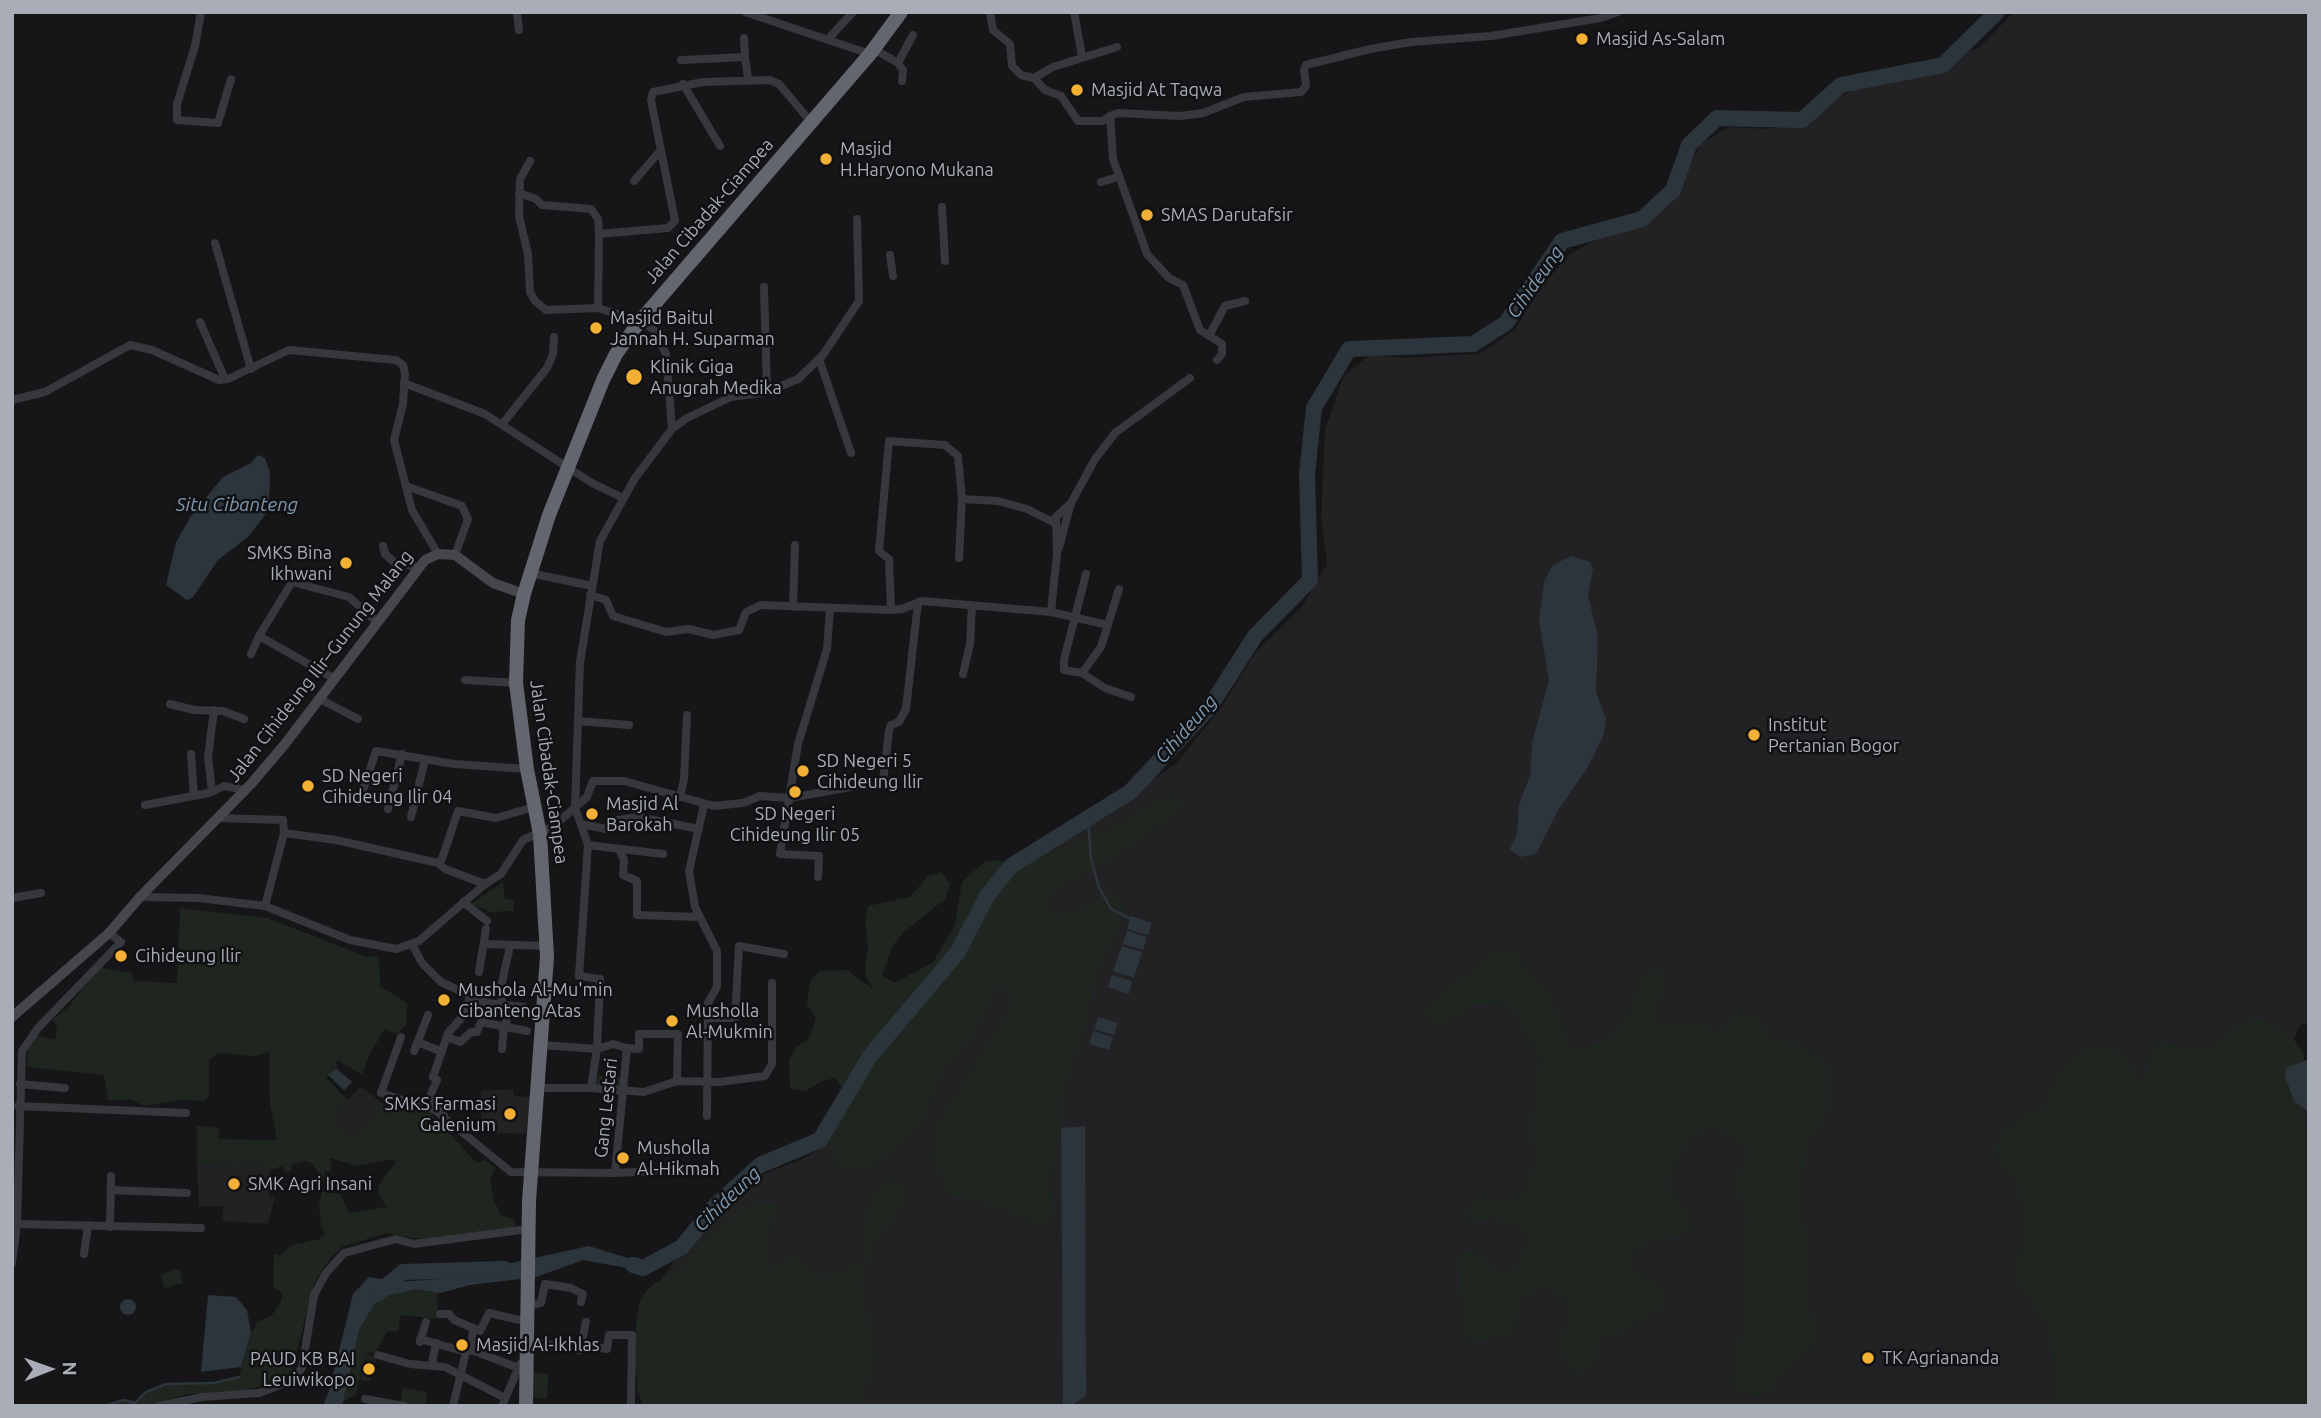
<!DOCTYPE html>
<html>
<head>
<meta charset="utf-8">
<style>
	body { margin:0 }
	#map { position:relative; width:2321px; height:1418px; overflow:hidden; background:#161618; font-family:Ubuntu,sans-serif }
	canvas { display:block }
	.frame { position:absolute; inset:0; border:14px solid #a8adb8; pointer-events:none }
	.north { position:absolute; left:14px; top:1334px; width:70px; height:70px; -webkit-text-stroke:5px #111113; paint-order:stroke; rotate:89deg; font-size:19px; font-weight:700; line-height:28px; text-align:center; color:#a8adb8 }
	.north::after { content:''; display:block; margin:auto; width:24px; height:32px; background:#a8adb8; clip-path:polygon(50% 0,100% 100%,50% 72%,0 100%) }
</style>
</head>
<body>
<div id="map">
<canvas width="2321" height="1418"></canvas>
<div class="frame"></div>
<div class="north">N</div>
</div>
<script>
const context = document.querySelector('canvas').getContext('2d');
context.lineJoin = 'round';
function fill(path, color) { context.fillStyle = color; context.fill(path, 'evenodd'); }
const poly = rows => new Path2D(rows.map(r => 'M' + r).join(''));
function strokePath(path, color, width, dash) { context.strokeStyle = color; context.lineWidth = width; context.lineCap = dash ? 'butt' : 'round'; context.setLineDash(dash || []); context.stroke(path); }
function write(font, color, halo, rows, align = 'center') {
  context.font = font + ' Ubuntu,sans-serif'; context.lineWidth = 5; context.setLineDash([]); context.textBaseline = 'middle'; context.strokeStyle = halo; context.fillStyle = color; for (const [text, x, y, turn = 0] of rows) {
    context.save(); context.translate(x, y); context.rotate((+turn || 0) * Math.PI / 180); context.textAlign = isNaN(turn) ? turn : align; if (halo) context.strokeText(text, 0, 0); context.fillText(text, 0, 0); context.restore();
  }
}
fill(poly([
	[2014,12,2309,12,2309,1022,2300,1025,2288,1052,2309,1107,2309,1406,654,1406,654,1290,706,1215,757,1177,802,1159,835,1140,980,917,1035,851,1097,816,1177,763,1222,706,1255,653,1302,607,1327,564,1321,515,1325,431,1343,377,1370,355,1404,358,1479,354,1515,330,1537,293,1567,256,1648,211,1679,188,1701,143,1730,127,1768,129,1799,123,1855,88,1979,48],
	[360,1086,385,1105,354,1140,331,1120],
	[513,1089,514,1096,530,1097,526,1134,482,1132,481,1091],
	[197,1164,270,1166,269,1197,275,1197,268,1224,223,1221,223,1206,199,1206],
	[367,1354,377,1357,370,1381,360,1380]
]), '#222225');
fill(poly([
	[1171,796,1184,800,1176,814,1107,862,1056,889,1046,902,1053,916,1079,909,1107,895,1122,896,1124,910,1120,926,1097,971,1088,1019,1061,1098,1060,1135,1050,1179,1053,1210,1049,1222,1039,1224,977,1200,946,1194,932,1154,937,1125,1010,1008,1011,993,997,987,977,1031,942,1073,921,1126,879,1162,864,1169,847,1169,833,1162,837,1150,820,1140,836,1120,844,1090,835,1078,820,1082,806,1091,790,1089,789,1060,796,1047,808,1039,811,1032,816,1018,807,1004,810,981,819,971,847,970,873,989,866,976,865,961,868,947,865,920,868,906,910,897,928,876,941,872,950,884,945,899,905,931,893,945,882,976,895,983,933,962,955,925,962,882,984,862,998,860,1011,865,1080,842,1119,824,1157,800],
	[503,882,505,899,514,900,514,911,491,912,471,904],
	[180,908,267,918,365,956,379,957,380,986,407,1003,406,1025,397,1034,385,1029,371,1051,362,1075,338,1060,335,1063,338,1065,326,1078,348,1100,331,1120,354,1140,388,1098,430,1113,477,1163,485,1160,496,1168,490,1178,493,1198,501,1215,515,1220,515,1228,418,1239,386,1233,342,1247,329,1260,314,1283,291,1376,248,1390,187,1394,149,1406,106,1406,123,1400,135,1403,146,1392,166,1384,214,1383,239,1377,251,1333,258,1322,272,1315,282,1300,282,1292,273,1288,274,1254,280,1255,292,1245,320,1239,325,1234,321,1227,319,1205,322,1192,340,1194,349,1213,387,1207,378,1194,379,1185,396,1162,393,1159,357,1166,331,1158,331,1171,325,1171,324,1181,312,1163,305,1161,292,1164,291,1171,286,1172,281,1166,270,1171,270,1166,197,1164,197,1126,219,1128,219,1139,277,1140,270,1104,269,1052,253,1056,218,1053,209,1060,209,1094,206,1101,182,1100,144,1106,132,1100,108,1100,104,1075,27,1067,29,1033,55,1040,57,1029,53,1020,70,1005,99,967,132,973,133,981,177,983],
	[1506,949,1519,951,1527,974,1545,985,1562,1021,1566,1044,1576,1048,1605,1042,1612,1035,1626,1018,1642,977,1650,970,1661,971,1668,980,1657,1003,1655,1015,1659,1026,1668,1021,1689,1023,1698,1020,1715,1033,1725,1028,1738,1012,1749,1013,1758,1018,1770,1038,1781,1042,1801,1043,1830,1068,1829,1111,1807,1143,1799,1193,1802,1217,1811,1244,1806,1297,1818,1334,1815,1345,1784,1371,1771,1392,1757,1396,1746,1395,1736,1390,1732,1379,1736,1347,1744,1323,1746,1265,1743,1228,1747,1218,1736,1187,1737,1176,1748,1156,1746,1146,1714,1126,1695,1134,1687,1143,1668,1178,1670,1190,1685,1207,1693,1229,1683,1236,1660,1238,1639,1247,1632,1257,1632,1269,1661,1287,1664,1299,1660,1310,1620,1333,1599,1340,1594,1364,1584,1375,1569,1371,1564,1360,1560,1338,1568,1318,1568,1305,1562,1296,1552,1291,1541,1289,1520,1300,1516,1324,1510,1335,1473,1342,1463,1337,1459,1262,1464,1252,1475,1251,1498,1274,1508,1273,1517,1267,1525,1247,1526,1235,1519,1227,1502,1223,1496,1218,1473,1222,1463,1218,1477,1198,1488,1196,1508,1202,1525,1190,1536,1157,1530,1137,1532,1116,1537,1105,1534,1081,1542,1061,1509,1003,1474,1004,1465,1013,1443,1023,1430,1022,1424,1014,1437,996,1473,971,1486,955],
	[2252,1019,2266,1021,2280,1029,2292,1037,2304,1054,2301,1119,2309,1138,2306,1174,2309,1174,2309,1406,2052,1406,2055,1377,2049,1330,2014,1275,2014,1261,2024,1247,2026,1218,2018,1187,2008,1171,1997,1162,1996,1147,2005,1130,2026,1112,2041,1111,2059,1072,2078,1052,2093,1047,2108,1048,2123,1055,2142,1081,2148,1069,2149,1055,2158,1041,2201,1050,2214,1047,2237,1026],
	[597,1075,621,1078,619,1088,595,1087],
	[895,1179,907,1189,904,1205,874,1242,861,1280,876,1356,860,1406,643,1406,638,1392,634,1355,637,1315,640,1299,652,1285,685,1266,704,1240,751,1203,777,1204,768,1243,769,1268,787,1264,792,1246,797,1257,806,1262,814,1273,827,1277,863,1260,867,1214,872,1198,881,1185],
	[175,1269,180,1270,183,1283,164,1288,161,1275],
	[403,1287,437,1291,437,1319,400,1315,399,1331,387,1332,376,1351,366,1354,356,1394,343,1402,339,1395,363,1307],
	[533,1372,548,1374,547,1399,532,1397],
	[403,1388,427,1392,425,1406,400,1404]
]), '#1e261f');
fill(poly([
	[258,455,265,458,270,472,269,504,265,515,248,537,218,560,193,597,187,600,166,585,176,542,191,516,223,477,251,463],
	[1571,556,1590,562,1593,569,1588,596,1598,637,1596,692,1606,719,1603,737,1588,767,1559,809,1536,854,1520,857,1510,849,1517,834,1519,804,1530,776,1532,743,1549,680,1539,620,1544,582,1553,565],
	[1131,916,1152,923,1148,935,1127,929],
	[1127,931,1147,937,1143,950,1123,944],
	[1122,946,1142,952,1134,978,1113,971],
	[1112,975,1132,981,1129,994,1108,987],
	[1098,1017,1118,1023,1114,1035,1094,1029],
	[1093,1031,1113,1037,1109,1050,1089,1044],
	[2309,1059,2309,1112,2294,1101,2285,1076,2286,1068],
	[336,1068,352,1082,344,1090,328,1075],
	[1085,1126,1086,1396,1070,1406,1063,1406,1061,1128],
	[589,1246,634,1260,648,1261,652,1269,643,1271,583,1260,536,1277,470,1285,440,1293,416,1289,386,1296,374,1304,359,1330,342,1406,323,1406,329,1391,353,1294,369,1277,399,1282,465,1277,493,1267],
	[208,1295,236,1297,247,1310,251,1333,241,1367,201,1372],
	'120 1307a8 8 0 1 1 16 0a8 8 0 1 1-16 0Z'
]), '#2c353c');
strokePath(poly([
	[1088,820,1091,859,1099,887,1111,909,1131,919],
	[106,1406,123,1400,135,1403,146,1392,166,1384,214,1383,239,1377]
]), '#2c353c', 2.5);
strokePath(poly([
	[633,1265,643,1268,682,1247,714,1207,760,1165,820,1140,870,1056,958,952,987,896,1011,866,1130,792,1209,708,1255,636,1310,580,1307,474,1314,408,1349,349,1473,344,1506,323,1562,241,1642,219,1673,190,1689,145,1717,118,1802,120,1841,85,1943,65,1997,12],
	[377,1294,403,1272,504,1269]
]), '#2c353c', 16);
strokePath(poly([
	[201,12,195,46,177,104,177,120,218,123,231,79],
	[517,12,519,30],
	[745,12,870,54],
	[990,12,993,30,1010,44,1012,66,1021,75,1034,78,1045,90,1061,96,1078,121,1103,121,1110,116,1113,159,1147,254,1169,278,1183,285,1200,330,1222,344,1222,354,1217,360],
	[1074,12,1082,56],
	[744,38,745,57],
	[828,39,853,12],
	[874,49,898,63,903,70,902,81],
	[681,60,745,57,748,79],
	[898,63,913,35],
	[1034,78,1053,67,1117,47],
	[683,84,720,146],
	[1110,116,1118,113,1180,116,1203,113,1244,97,1301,92,1306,86,1304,70,1306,65,1370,49,1411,42,1491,36,1601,18,1618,12],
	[530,161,520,179,519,216,528,254,530,292,535,301,546,310,598,308,640,321,654,330,666,354,672,429],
	[634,181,660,151],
	[1101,182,1118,177],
	[519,193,536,199,542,205,591,209,598,219,599,234],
	[942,207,945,261],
	[215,243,251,369],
	[890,255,893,276],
	[764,287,767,392],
	[598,308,599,234,668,228,675,221,651,100,653,92,703,82,770,80,779,84,811,122],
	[200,322,225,379],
	[1209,336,1225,306,1245,301],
	[819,359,851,453],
	[404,383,485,414,592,483,623,498],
	[12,400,45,392,130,345,152,350,219,380,228,379,289,350,396,360,403,365,405,373,403,404,394,440,412,510,438,554],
	[503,423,547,368,553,354,554,337],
	[406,486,462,506,468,519,455,555],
	[962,499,998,501,1027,509,1055,523],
	[383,546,385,554,395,563,418,567],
	[1059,548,1071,503],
	[530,573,592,586],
	[1086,574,1064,660,1064,670,1082,673,1105,688,1131,697],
	[590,595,606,600,613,616,666,632,689,629,713,635,739,630,746,612,761,605,891,610,902,609,922,601,1051,612,1108,625],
	[793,607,795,545],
	[891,610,889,559,879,551,889,441,945,445,958,456,962,499,959,558],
	[1051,612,1057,554,1056,517,1071,503,1095,459,1115,433,1190,378],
	[251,654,259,636],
	[1082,673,1101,647,1119,589],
	[963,674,970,644,972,606],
	[335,679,259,636,292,582,349,597,377,622],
	[465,680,516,683],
	[320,699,358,719],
	[170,704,194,710,223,711,244,719],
	[578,721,629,725],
	[191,754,194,796],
	[212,792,208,757,214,710],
	[680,797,684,779,687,715],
	[359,802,376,751,454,764,527,769],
	[145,805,209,793,224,786,246,790],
	[704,805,689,871,695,907,717,951,717,987,708,1003,707,1116],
	[388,809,402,754],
	[411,817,425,760],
	[218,818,283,820,284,833,265,906],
	[581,824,606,829,612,821,639,817,699,829],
	[284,833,336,840,438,863,445,869,485,884],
	[588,845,663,854],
	[619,849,624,860,623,875,637,881,637,915,699,917],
	[438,863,442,859,458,811,496,818,534,807],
	[818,877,819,856,780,854,798,744,827,649,830,609],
	[140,897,198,898,265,906,350,940,396,949,419,941,485,884,501,874,523,840,554,826,587,797,593,781,624,781,714,806,743,803,760,796,790,798,883,781,889,731,891,725,899,722,906,709,918,602],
	[12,898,41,893],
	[463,902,487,921],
	[412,944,422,963,441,982,487,1003,524,1007],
	[484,944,547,946],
	[479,972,486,929],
	[502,1005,501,987,510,946],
	[708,1018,735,1018,739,946,784,954],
	[481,1022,527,1031],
	[506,1026,508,1006],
	[401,1037,381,1093,435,1110,511,1172,615,1173,627,1048,613,1044,597,1049,543,1045],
	[447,1037,460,1042,471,1032,477,1032,481,1022,484,1001],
	[418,1042,442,1052],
	[627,1048,639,1049,639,1034,678,1034,677,1081],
	[502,1049,504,1025],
	[414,1051,428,1015],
	[20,1084,65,1088],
	[540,1088,591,1088,597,1049,600,979,579,976,588,845,575,808,580,662,600,541,635,478,672,429,687,418,731,397,767,392,798,379,823,355,859,301,857,219],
	[591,1088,644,1092,677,1081,720,1082,765,1076,772,1064,772,983],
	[18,1106,186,1113],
	[444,1116,429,1099,437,1080,433,1077,448,1033,464,1015,471,995],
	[615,1173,654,1171],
	[111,1190,187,1193],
	[17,1224,201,1228],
	[110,1227,111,1176],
	[84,1254,88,1225],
	[12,1263,17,1224,22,1051,38,1028,121,942,109,933],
	[528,1306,541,1303,545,1284,571,1288,583,1294,581,1302],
	[440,1314,449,1314,454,1320,480,1331,489,1313,528,1322],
	[420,1339,466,1352,471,1350,519,1368],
	[528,1341,579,1350,581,1345,607,1349,609,1335,632,1335,631,1406],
	[420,1342,426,1322],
	[581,1345,586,1322],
	[471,1350,473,1329],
	[378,1355,410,1364,445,1367,505,1398],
	[432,1364,436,1343],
	[365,1399,404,1406],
	[159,1406,202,1397,259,1393,293,1380,302,1368,314,1295,326,1273,344,1253,396,1239,414,1244,528,1229],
	[453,1406,466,1352],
	[502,1406,520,1364]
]), '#37383d', 8);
strokePath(poly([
	[12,1017,109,933,140,897,251,784,285,744,425,560,438,554,455,555,493,583,524,594]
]), '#45474d', 10);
strokePath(poly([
	[526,1406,529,1201,547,957,540,834,527,769,516,683,518,620,524,594,549,515,603,380,616,354,640,321,870,54,901,12]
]), '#63666e', 14);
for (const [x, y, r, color] of [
	[1582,39,7,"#f2b134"],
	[1077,90,7,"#f2b134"],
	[826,159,7,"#f2b134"],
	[1147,215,7,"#f2b134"],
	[596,328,7,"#f2b134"],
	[634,377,9,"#f2b134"],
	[346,563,7,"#f2b134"],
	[1754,735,7,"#f2b134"],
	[803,771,7,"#f2b134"],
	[308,786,7,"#f2b134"],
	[795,792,7,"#f2b134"],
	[592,814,7,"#f2b134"],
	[121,956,7,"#f2b134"],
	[444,1000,7,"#f2b134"],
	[672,1021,7,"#f2b134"],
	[510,1114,7,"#f2b134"],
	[623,1158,7,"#f2b134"],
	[234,1184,7,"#f2b134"],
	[462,1345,7,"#f2b134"],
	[1868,1358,7,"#f2b134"],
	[369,1369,7,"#f2b134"]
]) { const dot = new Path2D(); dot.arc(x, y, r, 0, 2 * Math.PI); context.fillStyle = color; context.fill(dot); strokePath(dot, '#111113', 2.5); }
write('18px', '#a8adb8', '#111113', [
	["Masjid As-Salam",1596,39],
	["Masjid At Taqwa",1091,90],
	["Masjid",840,149],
	["H.Haryono Mukana",840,170],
	["SMAS Darutafsir",1161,215],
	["Masjid Baitul",610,318],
	["Jannah H. Suparman",610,339],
	["Klinik Giga",650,367],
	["Anugrah Medika",650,388],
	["SMKS Bina",332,553,"right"],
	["Ikhwani",332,574,"right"],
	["Institut",1768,725],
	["Pertanian Bogor",1768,746],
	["SD Negeri 5",817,761],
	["Cihideung Ilir",817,782],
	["SD Negeri",322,776],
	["Cihideung Ilir 04",322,797],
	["Masjid Al",606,804],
	["Barokah",606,825],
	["SD Negeri",795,814,"center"],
	["Cihideung Ilir 05",795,835,"center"],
	["Cihideung Ilir",135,956],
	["Mushola Al-Mu'min",458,990],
	["Cibanteng Atas",458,1011],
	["Musholla",686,1011],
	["Al-Mukmin",686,1032],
	["SMKS Farmasi",496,1104,"right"],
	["Galenium",496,1125,"right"],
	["Musholla",637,1148],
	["Al-Hikmah",637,1169],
	["SMK Agri Insani",248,1184],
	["Masjid Al-Ikhlas",476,1345],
	["TK Agriananda",1882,1358],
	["PAUD KB BAI",355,1359,"right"],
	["Leuiwikopo",355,1380,"right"]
], 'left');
write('18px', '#a8adb8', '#111113', [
	["Jalan Cibadak-Ciampea",709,211,-49],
	["Jalan Cihideung Ilir–Gunung Malang",320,666,-52],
	["Jalan Cibadak-Ciampea",549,772,82],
	["Gang Lestari",606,1108,-84]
]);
write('italic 19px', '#7f9bb3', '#111113', [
	["Cihideung",1535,282,-55],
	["Situ Cibanteng",237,505],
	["Cihideung",1186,729,-49],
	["Cihideung",727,1199,-44]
]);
</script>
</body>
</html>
